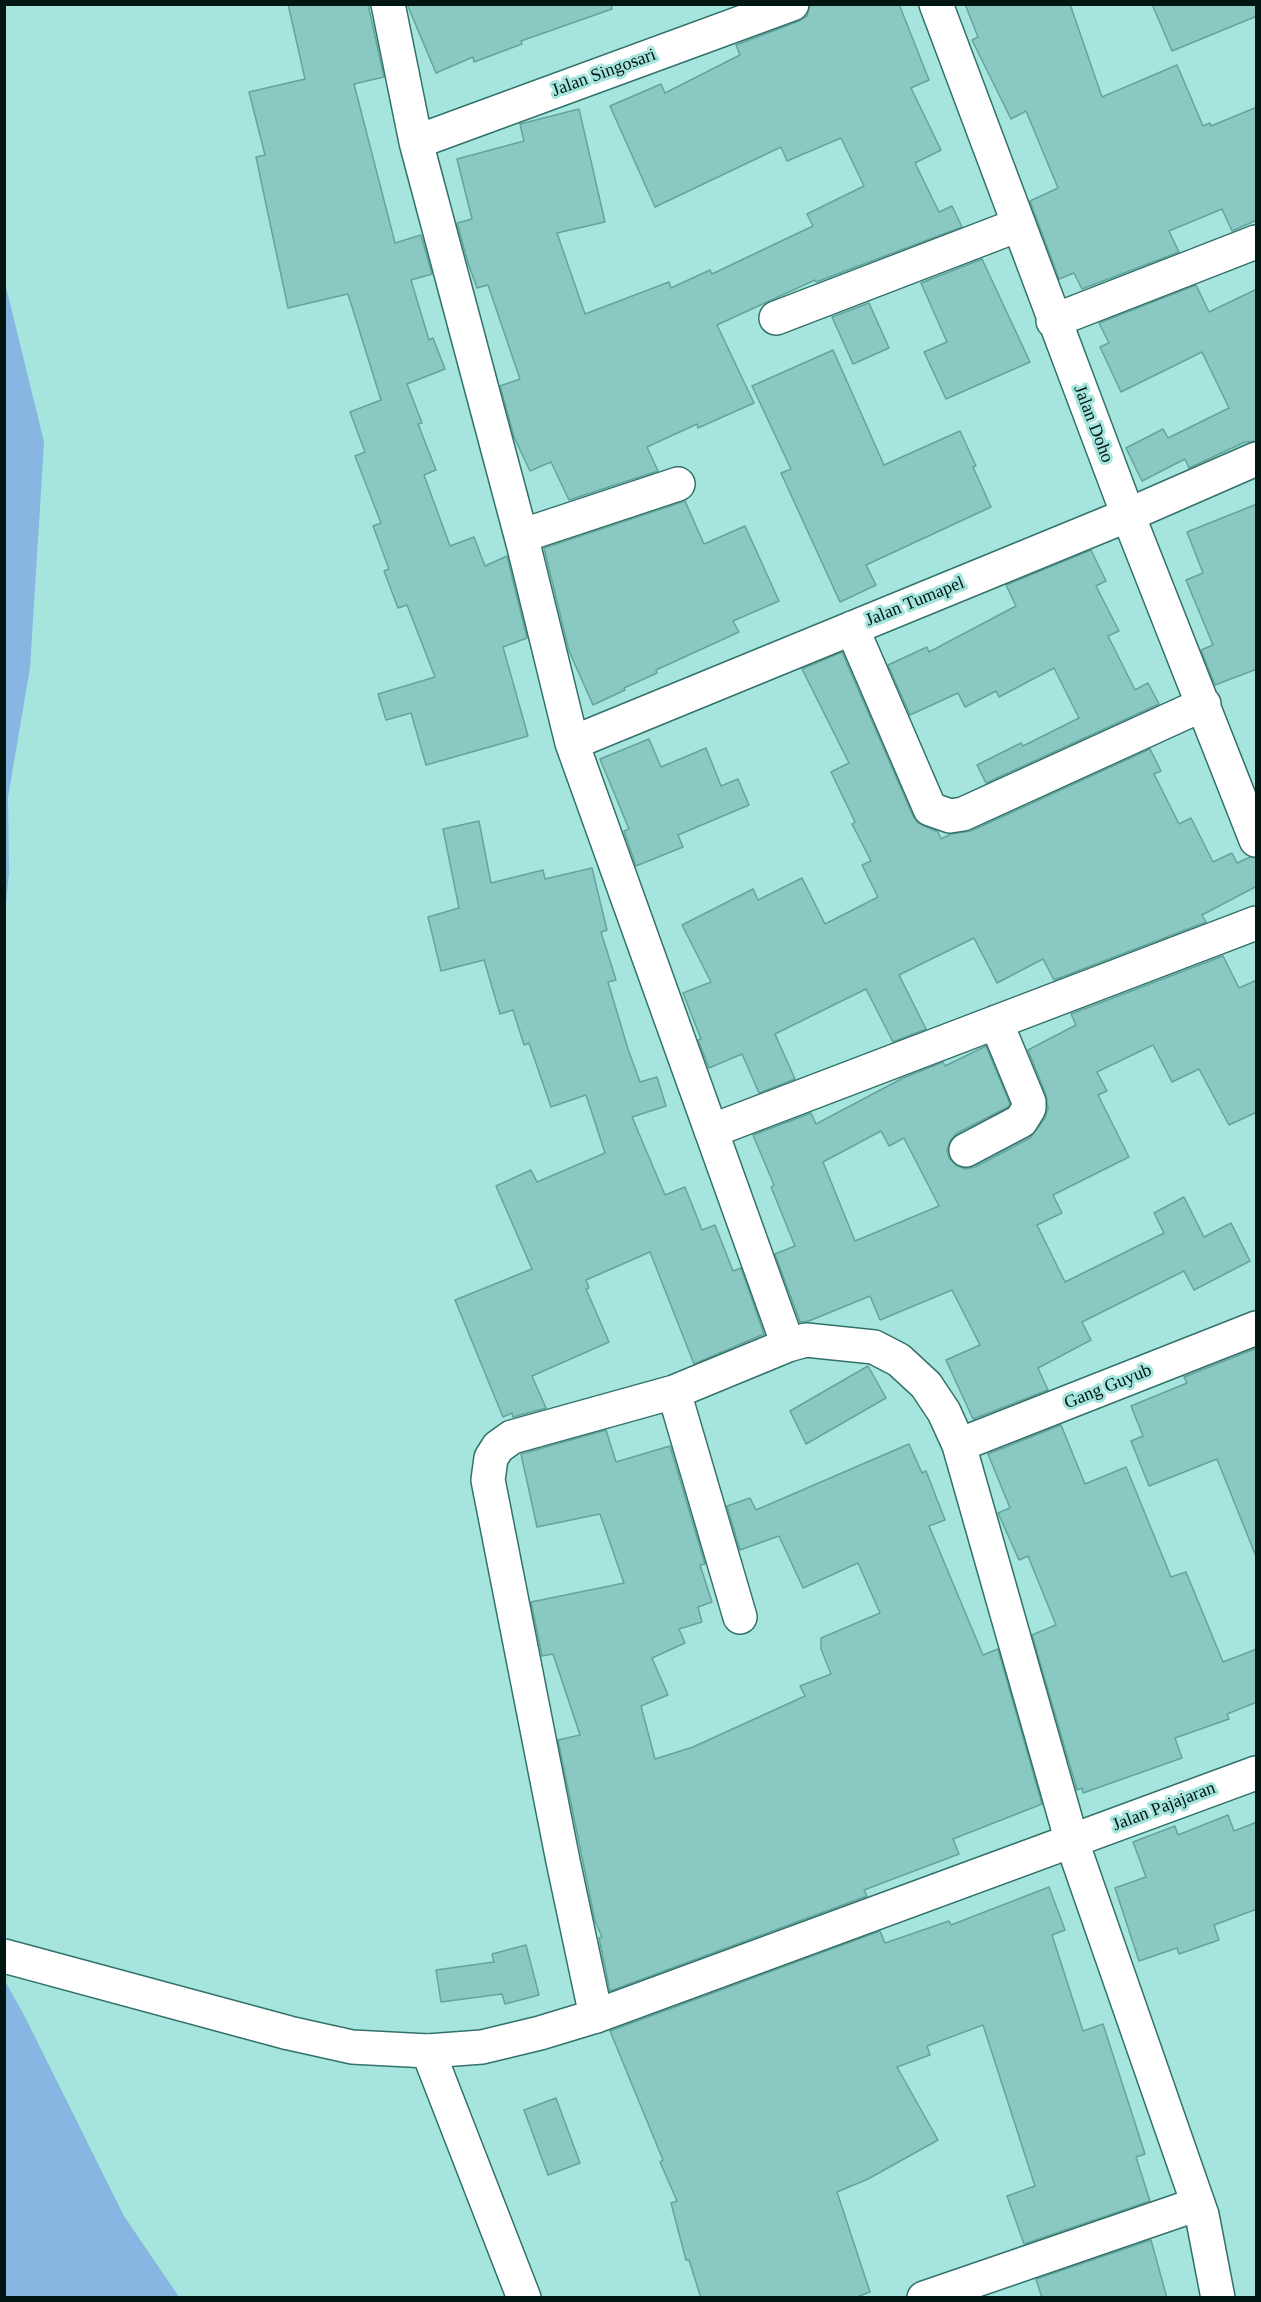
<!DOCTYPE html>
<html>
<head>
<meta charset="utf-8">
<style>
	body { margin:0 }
	#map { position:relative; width:1261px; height:2302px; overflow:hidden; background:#a5e5dd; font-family:"Times New Roman",serif }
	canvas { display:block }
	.frame { position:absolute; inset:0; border:6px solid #001613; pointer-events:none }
</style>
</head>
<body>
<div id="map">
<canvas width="1261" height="2302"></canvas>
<div class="frame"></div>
</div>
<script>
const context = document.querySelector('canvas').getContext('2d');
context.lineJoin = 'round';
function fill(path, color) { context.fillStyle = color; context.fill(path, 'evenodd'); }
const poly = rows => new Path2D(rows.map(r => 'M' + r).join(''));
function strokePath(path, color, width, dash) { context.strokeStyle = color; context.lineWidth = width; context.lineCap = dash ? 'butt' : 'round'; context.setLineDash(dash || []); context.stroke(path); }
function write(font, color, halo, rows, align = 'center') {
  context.font = font + ' "Times New Roman",serif'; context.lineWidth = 6; context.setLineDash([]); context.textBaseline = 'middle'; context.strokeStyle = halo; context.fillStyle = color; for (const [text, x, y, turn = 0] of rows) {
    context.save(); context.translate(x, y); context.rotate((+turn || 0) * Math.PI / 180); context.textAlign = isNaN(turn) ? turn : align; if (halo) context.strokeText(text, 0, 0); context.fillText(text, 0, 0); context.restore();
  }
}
fill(poly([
	[5,283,44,442,30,668,8,797,9,873,5,912],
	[4,1979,24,2015,124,2216,179,2297,5,2297]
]), '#87b6e2');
const building = poly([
	[288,4,368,4,384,77,354,84,395,243,421,235,432,274,411,280,429,340,433,338,445,369,407,384,422,423,418,424,436,470,424,475,450,546,474,537,485,566,507,556,527,638,503,647,528,736,426,765,411,713,386,720,378,694,435,677,407,605,398,608,384,571,389,569,373,526,381,523,355,456,365,452,350,412,381,400,348,294,288,308,256,157,265,155,249,92,305,79,288,4],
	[407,4,611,4,612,9,521,41,522,44,474,62,473,57,436,73,407,4],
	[810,4,899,4,929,80,911,88,941,150,915,163,939,212,952,206,962,227,816,282,815,280,717,325,754,403,698,428,697,424,647,447,658,471,569,500,551,462,530,471,514,437,500,386,520,379,488,285,477,288,468,263,457,223,472,219,457,159,524,141,520,124,579,109,605,222,557,233,585,314,669,282,671,288,710,270,712,274,813,226,807,214,864,186,841,138,787,161,781,147,655,207,610,106,661,84,665,93,740,55,736,45,799,21,807,16,810,4],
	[965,4,1070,4,1102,97,1177,65,1203,126,1210,123,1211,126,1257,107,1257,220,1232,231,1222,209,1169,231,1179,252,1082,289,1074,273,1059,279,1030,201,1058,188,1026,111,1011,119,972,40,978,37,965,4],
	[1152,4,1257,4,1257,16,1172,51,1152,4],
	[982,259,1030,362,946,399,924,352,947,342,921,283,982,259],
	[1196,285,1209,312,1257,289,1257,441,1245,442,1189,468,1185,459,1142,481,1126,448,1163,429,1168,438,1229,408,1202,352,1121,392,1100,347,1109,343,1099,323,1196,285],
	[869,303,889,348,853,364,832,317,869,303],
	[833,350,884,465,960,431,976,466,973,467,991,507,866,565,876,585,840,602,781,473,791,469,752,386,833,350],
	[685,501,704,544,745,526,779,601,733,621,739,632,656,670,657,673,624,688,625,690,593,705,569,651,544,548,685,501],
	[1257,504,1257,669,1215,685,1201,650,1213,645,1186,580,1203,573,1187,532,1257,504],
	[1091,550,1106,581,1096,586,1119,631,1108,636,1135,690,1148,683,1159,704,986,783,977,765,1021,743,1023,746,1079,718,1054,668,999,697,996,691,965,707,958,693,910,715,888,665,927,647,929,652,1016,606,1006,585,1091,550],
	[842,652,913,816,918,823,938,832,941,839,951,834,971,831,1150,749,1161,771,1154,774,1179,824,1191,818,1213,862,1232,853,1237,863,1250,857,1257,858,1257,886,1202,915,1206,922,1054,980,1043,959,997,983,974,938,899,975,926,1029,893,1042,866,989,775,1034,795,1079,759,1093,742,1054,709,1068,698,1040,701,1039,683,993,711,982,682,925,753,889,758,900,802,878,825,924,878,897,862,865,871,861,852,824,855,822,831,772,849,763,802,669,842,652],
	[649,739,661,767,706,748,721,786,738,779,749,805,678,835,683,847,636,866,624,831,629,829,600,759,649,739],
	[479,821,491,883,543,870,545,879,592,868,607,930,601,932,616,980,608,982,628,1049,640,1082,657,1077,666,1106,632,1117,665,1195,685,1187,702,1230,715,1225,733,1271,741,1268,764,1334,694,1364,650,1252,586,1280,589,1288,586,1289,609,1342,532,1376,546,1408,513,1417,512,1413,503,1417,455,1300,532,1269,496,1186,531,1170,537,1182,605,1153,586,1095,551,1107,529,1043,524,1045,513,1010,500,1014,484,960,441,971,428,917,459,908,443,829,479,821],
	[1223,956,1239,988,1257,980,1257,1112,1229,1125,1199,1069,1172,1082,1153,1045,1097,1072,1107,1091,1098,1095,1129,1157,1053,1195,1062,1213,1037,1225,1065,1282,1164,1233,1154,1213,1184,1197,1204,1237,1231,1223,1250,1261,1194,1290,1184,1271,1082,1322,1091,1340,1038,1368,1048,1390,973,1419,946,1360,980,1345,952,1290,880,1320,870,1296,809,1321,800,1322,775,1254,795,1246,771,1187,774,1185,753,1135,811,1113,816,1124,903,1078,943,1062,945,1066,986,1046,1010,1104,1008,1107,957,1133,950,1141,947,1150,949,1158,956,1165,965,1169,975,1167,1030,1138,1045,1118,1048,1108,1046,1095,1028,1050,1076,1025,1071,1014,1223,956],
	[881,1131,889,1146,904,1138,939,1206,855,1241,823,1162,881,1131],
	[1257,1348,1257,1554,1255,1554,1217,1459,1149,1486,1131,1441,1143,1436,1131,1406,1187,1383,1184,1377,1257,1348],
	[868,1366,886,1398,806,1444,790,1411,868,1366],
	[1061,1425,1085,1484,1126,1467,1171,1577,1186,1572,1223,1662,1257,1649,1257,1702,1227,1714,1229,1719,1175,1738,1182,1758,1083,1793,1082,1788,1077,1790,1032,1635,1056,1625,1028,1556,1019,1560,998,1513,1010,1508,988,1454,1061,1425],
	[606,1430,616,1462,670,1446,705,1564,700,1565,712,1602,698,1607,702,1622,679,1629,685,1643,652,1658,668,1695,641,1706,655,1759,693,1747,805,1696,800,1686,831,1674,821,1649,821,1638,880,1613,858,1563,803,1588,779,1536,740,1550,727,1506,750,1498,756,1510,909,1444,922,1473,926,1471,945,1520,929,1526,983,1655,998,1649,1042,1804,953,1839,959,1854,864,1890,867,1896,610,1991,599,1938,602,1937,595,1921,558,1740,580,1735,553,1654,542,1656,531,1602,624,1583,600,1514,537,1527,521,1454,606,1430],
	[1228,1815,1234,1831,1257,1822,1257,1909,1214,1925,1219,1940,1179,1954,1177,1948,1139,1961,1115,1888,1146,1877,1133,1842,1175,1826,1178,1835,1228,1815],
	[1049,1887,1065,1930,1052,1935,1083,2031,1103,2024,1145,2154,1136,2157,1150,2201,1024,2244,1007,2196,1035,2186,983,2025,927,2046,930,2055,897,2067,938,2140,868,2179,837,2192,870,2292,854,2298,701,2298,689,2260,686,2260,671,2203,677,2201,660,2162,663,2160,610,2031,880,1931,885,1943,949,1921,951,1925,1049,1887],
	[526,1945,539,1995,505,2004,502,1994,441,2002,436,1970,494,1962,492,1954,526,1945],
	[556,2098,580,2163,548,2175,524,2110,556,2098],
	[1151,2240,1167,2298,1042,2298,1036,2279,1151,2240]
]);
fill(building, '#8ac9c2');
strokePath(building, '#65a39c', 1.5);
const minor = poly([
	[388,4,416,142,524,547,572,743,788,1345,806,1340,874,1347,899,1360,926,1385,944,1412,959,1445,1072,1842],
	[936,4,1128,515,1256,840],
	[416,142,792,4],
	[776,318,1018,225],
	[1053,321,1256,242],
	[521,536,678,484],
	[852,628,930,809,950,816,963,814,1204,704],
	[572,743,1128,515,1256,459],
	[711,1131,1256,923],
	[966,1150,1021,1121,1029,1108,1029,1102,996,1022],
	[674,1392,740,1617],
	[959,1445,1256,1328],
	[596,2016,563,1861,488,1480,491,1458,498,1447,512,1437,674,1392,788,1345],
	[428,2051,524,2298],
	[924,2298,1198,2204]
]);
const tertiary = poly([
	[1072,1842,1202,2215,1218,2298],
	[4,1956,289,2033,352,2047,428,2051,482,2047,540,2033,596,2016,1256,1773]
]);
strokePath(minor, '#33726c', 36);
strokePath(tertiary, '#33726c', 36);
strokePath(minor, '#fff', 33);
strokePath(tertiary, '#fff', 33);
write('18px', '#001613', '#a5e5dd', [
	["Jalan Singosari",604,73,-20],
	["Jalan Doho",1093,424,69],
	["Jalan Tumapel",915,602,-22],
	["Gang Guyub",1108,1387,-22],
	["Jalan Pajajaran",1164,1807,-21]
]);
</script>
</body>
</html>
